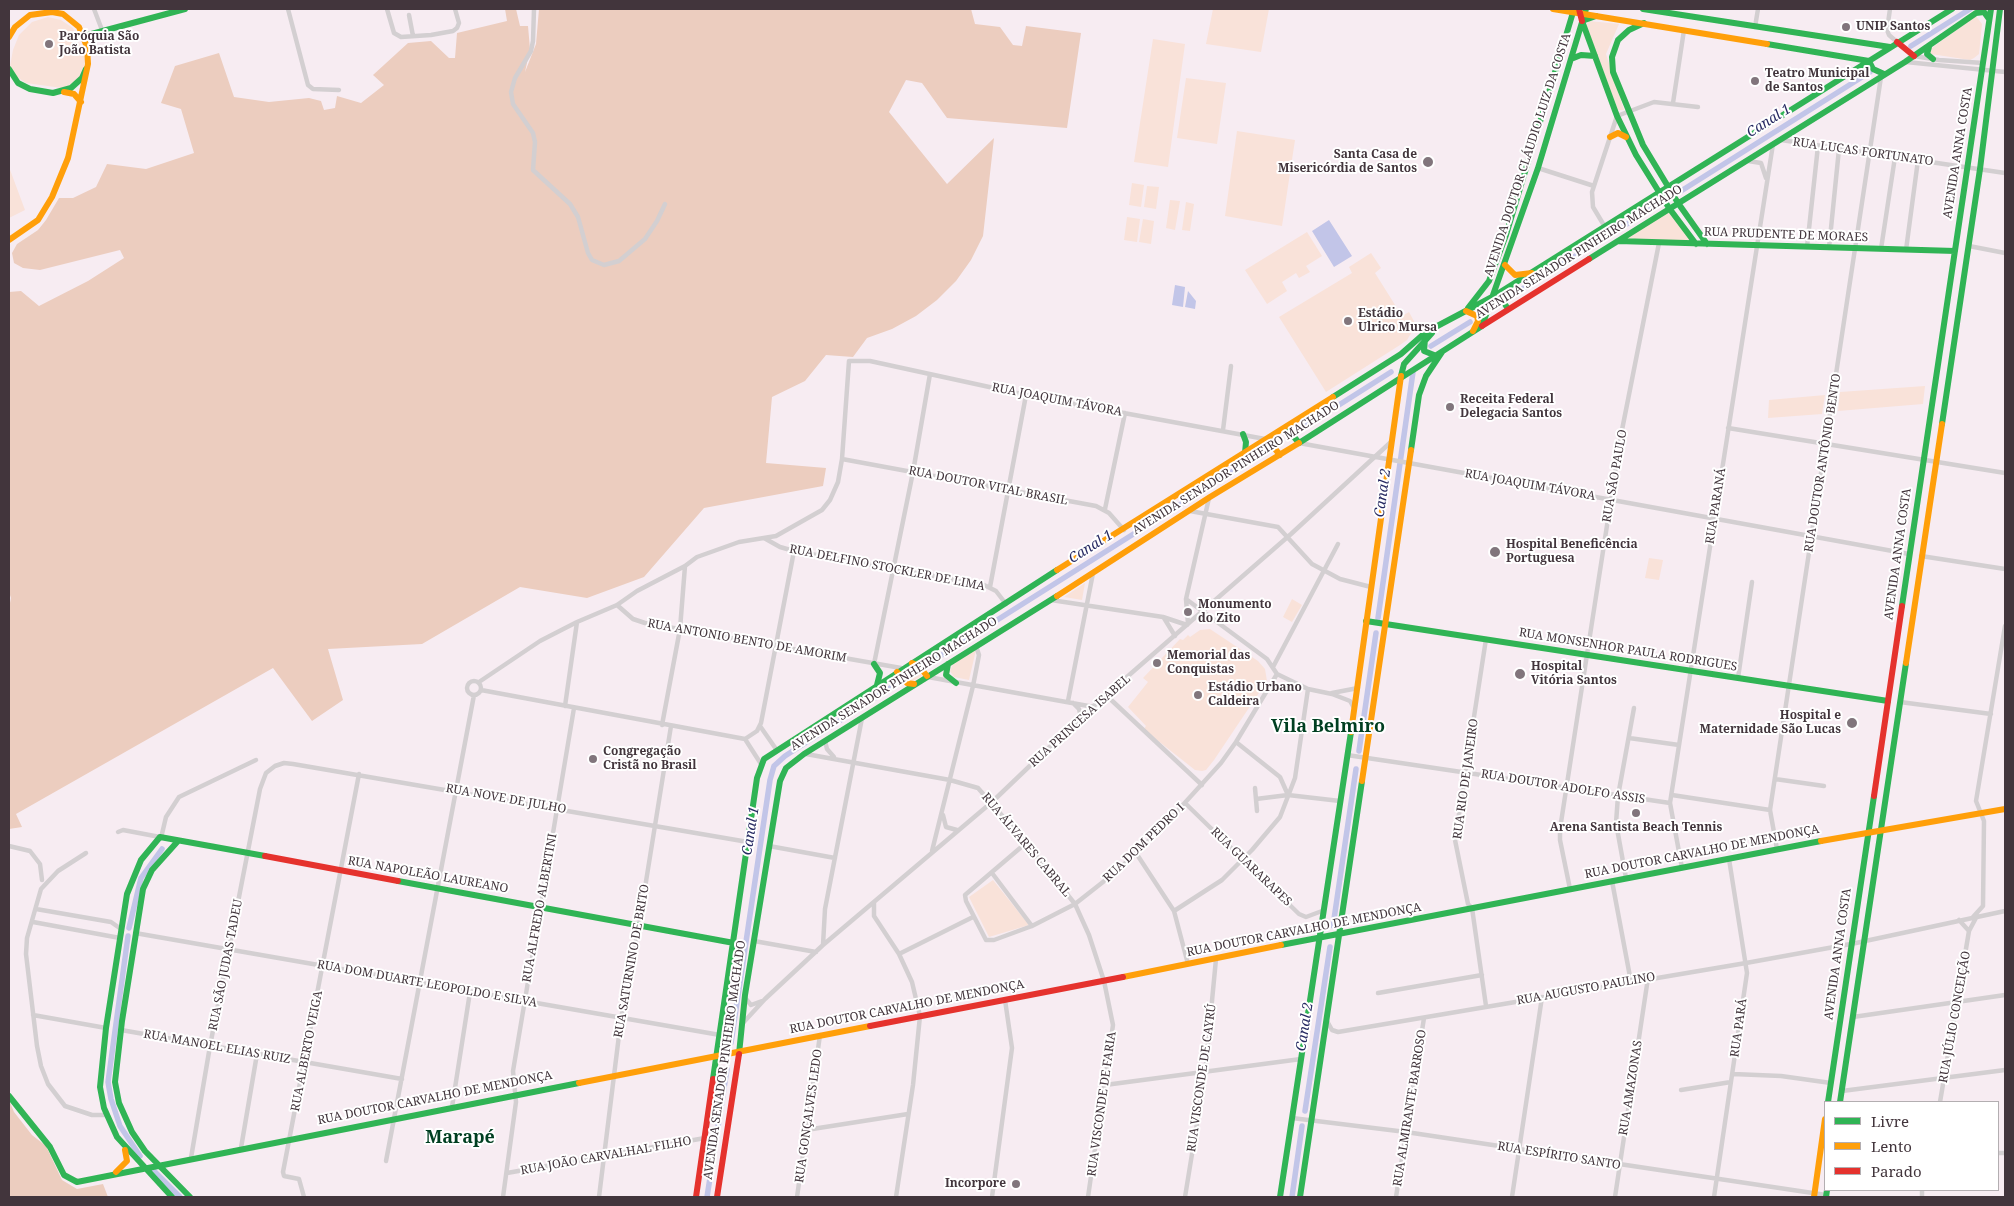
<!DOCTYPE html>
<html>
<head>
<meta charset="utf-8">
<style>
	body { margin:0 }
	#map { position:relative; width:2014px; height:1206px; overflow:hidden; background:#f7ecf2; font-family:"Noto Serif",serif }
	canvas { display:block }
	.frame { position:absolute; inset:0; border:10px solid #42353c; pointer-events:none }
	.legend { position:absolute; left:1824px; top:1101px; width:175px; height:90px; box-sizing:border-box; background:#fff; border:1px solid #b3aeb1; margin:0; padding:6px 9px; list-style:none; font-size:15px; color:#42353c }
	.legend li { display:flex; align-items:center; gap:10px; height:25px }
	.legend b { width:25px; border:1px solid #b3aeb1 }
</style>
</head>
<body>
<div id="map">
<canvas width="2014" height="1206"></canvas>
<div class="frame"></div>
<ul class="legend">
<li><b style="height:6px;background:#30b455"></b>Livre</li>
<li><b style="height:6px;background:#ff9f0a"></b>Lento</li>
<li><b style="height:6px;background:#e5322d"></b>Parado</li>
</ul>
</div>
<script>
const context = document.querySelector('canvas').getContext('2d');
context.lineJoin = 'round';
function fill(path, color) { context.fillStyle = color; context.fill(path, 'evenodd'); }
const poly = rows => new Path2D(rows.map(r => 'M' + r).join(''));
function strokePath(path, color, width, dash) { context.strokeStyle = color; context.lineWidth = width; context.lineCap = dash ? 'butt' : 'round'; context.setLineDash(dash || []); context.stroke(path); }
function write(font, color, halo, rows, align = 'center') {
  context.font = font + ' "Noto Serif",serif'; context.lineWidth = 4; context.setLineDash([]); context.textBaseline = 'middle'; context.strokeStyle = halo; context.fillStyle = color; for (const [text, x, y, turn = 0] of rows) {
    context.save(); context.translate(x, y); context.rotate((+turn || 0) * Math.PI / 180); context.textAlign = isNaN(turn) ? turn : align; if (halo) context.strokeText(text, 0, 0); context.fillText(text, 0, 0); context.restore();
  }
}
fill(poly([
	[1213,9,1269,9,1261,52,1206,44],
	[1976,16,1982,24,1979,54,1974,58,1970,60,1931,54,1929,50],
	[48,17,61,20,73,28,84,55,85,62,82,75,73,84,62,88,26,83,14,75,10,66,13,50,19,35,32,22],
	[1589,21,1619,24,1606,54,1624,110,1618,110,1586,25],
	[1153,39,1185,44,1168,167,1134,162],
	[1186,78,1226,83,1217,144,1177,138],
	[1237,131,1295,140,1282,226,1225,216],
	[9,167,25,210,9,218],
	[1132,183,1144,185,1141,207,1129,205],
	[1147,186,1159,187,1156,209,1144,207],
	[1170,200,1180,201,1175,230,1166,228],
	[1186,202,1194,204,1190,231,1182,230],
	[1669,211,1693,242,1621,239],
	[1127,217,1140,219,1137,242,1124,240],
	[1143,219,1154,221,1151,244,1139,242],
	[1307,232,1322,256,1306,266,1310,272,1299,278,1296,273,1282,282,1287,291,1267,304,1245,270],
	[1371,253,1381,268,1375,273,1402,316,1409,312,1416,325,1407,340,1400,345,1326,392,1279,317,1352,273,1349,267],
	[1925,386,1923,404,1838,411,1840,392],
	[1825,395,1822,414,1768,418,1769,400],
	[1649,558,1663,560,1659,580,1645,578],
	[1085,583,1082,600,1064,597],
	[1292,599,1302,605,1292,622,1283,617],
	[1210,629,1258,661,1265,669,1267,681,1214,760,1206,770,1202,771,1195,770,1157,740,1144,729,1146,726,1128,707,1148,682,1143,678,1180,639,1183,640,1188,635,1190,637,1200,630],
	[976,650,969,680,954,677,950,671,953,664],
	[911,666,916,668,922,676,913,681,909,680,902,671],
	[993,880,1029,925,989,937,969,897]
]), '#f9e2d9');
fill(poly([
	[505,9,516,9,520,26,528,26,530,49,525,72,536,44,539,9,971,9,975,24,1000,27,1013,45,1022,46,1026,26,1081,33,1067,128,947,118,922,83,906,80,889,112,947,184,994,138,983,236,971,260,956,281,937,300,916,316,892,329,867,338,853,357,826,355,805,381,772,397,766,463,826,468,823,486,704,508,644,577,587,598,520,587,422,644,328,649,343,700,312,721,273,668,16,814,22,827,9,829,9,608,11,598,9,592,9,292,21,291,39,306,88,281,124,258,120,250,40,270,23,268,14,263,12,253,17,244,38,230,46,220,59,198,73,198,96,187,107,164,146,169,194,153,181,109,161,103,175,66,219,53,234,97,269,102,309,98,321,101,324,110,335,108,337,96,361,103,384,85,373,75,408,43,431,41,449,58,455,58,457,33,507,21],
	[9,1100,14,1112,32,1135,46,1146,62,1180,77,1189,103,1184,108,1197,9,1197]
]), '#eccdbf');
fill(poly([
	[1329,220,1352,256,1334,267,1312,231],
	[1175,285,1185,287,1183,307,1172,305],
	[1188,291,1196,301,1195,309,1185,307]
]), '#c2c5e8');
strokePath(poly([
	[1911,46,1970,9],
	[1681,191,1870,72],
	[1506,299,1656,206],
	[1431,346,1470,322],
	[1301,429,1391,372],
	[1378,618,1413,372],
	[929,663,1265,451],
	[1359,751,1376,633],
	[1333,926,1356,769],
	[129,928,141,878,162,849],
	[128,936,108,1082,111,1099,120,1126,140,1156],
	[731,1043,770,780,774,766,785,756,895,685],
	[1305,1111,1330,947],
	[154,1171,180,1197],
	[707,1197,727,1069],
	[1292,1197,1302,1126]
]), '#c2c5e8', 5.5);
strokePath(poly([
	[94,9,102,30],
	[288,9,308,85,313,89,339,90],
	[387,9,394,33,401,37,431,35,453,31,457,28,459,23,455,9],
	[534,9,533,41,531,51,515,78,511,92,513,104,533,133,535,142,533,170,570,204,578,217,588,253,592,260,604,265,619,261,645,239,657,221,665,204],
	[1890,9,1887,30,1889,35,1897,42],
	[409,15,413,36],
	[1755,27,1758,9],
	[1914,56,1939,60,1983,63],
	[1906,62,2005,72],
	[1673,103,1684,30],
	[1781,140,2005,173],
	[1748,161,1761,163,1766,178],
	[1538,168,1594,186],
	[1605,227,1593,207,1592,192,1617,116,1654,102,1698,107],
	[1969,246,2005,253],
	[1807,247,1818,146],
	[1829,248,1839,149],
	[1881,249,1895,157],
	[1906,250,1918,160],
	[1728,428,2005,473],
	[1223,430,1231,366],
	[1299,443,1909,554],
	[842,459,1096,506,1109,513,1124,530],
	[1105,509,1125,413],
	[1190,511,1278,527,1312,564,1340,579,1371,587],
	[764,538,780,547,794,551,984,585,996,591,1006,604],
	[1921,556,2005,569],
	[990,587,1026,395],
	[1186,599,1267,659,1277,674,1308,689,1332,694,1350,701,1354,708],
	[1051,600,1163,617,1187,625],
	[617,605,633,619,645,623,901,668],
	[1164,618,1175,636],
	[1188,624,1186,599,1209,498],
	[874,664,913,472,930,374],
	[1273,667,1338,544],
	[928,677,1094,707],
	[1738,678,1752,582],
	'467 688a7 7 0 1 1 14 0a7 7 0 1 1-14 0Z',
	[479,682,540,641,577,622,617,605,637,591,685,566,697,557,739,542,776,536,822,510,830,500,838,482,842,459,849,361,870,361,1026,395,1265,439],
	[481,690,745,739,757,731,761,723,794,551],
	[1332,693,1358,688],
	[1107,696,1202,785],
	[1068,701,1093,573],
	[1900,702,1991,714],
	[1073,703,1079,709,1081,717],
	[565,706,577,622],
	[662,725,680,629,685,566],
	[760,726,776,749],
	[1629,738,1679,745],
	[745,739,761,764],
	[825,741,827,749,834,757],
	[1236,742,1280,777,1288,795,1340,801],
	[806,754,950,780,978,788,1026,843,1075,904,1089,935,1104,981,1113,1025,1088,1197],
	[1347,755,1670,803],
	[1775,779,1824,786],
	[1255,788,1257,811],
	[1672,795,1770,810],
	[1256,799,1288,795],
	[1185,803,1299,914,1306,917,1322,911],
	[943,815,946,827,957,830],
	[118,832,123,830,160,837],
	[161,838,166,817,179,797,256,760],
	[1026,843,965,895,966,901,986,940,994,940,1032,926,1075,904,1117,871,1161,829,1221,763,1236,742,1277,674],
	[9,846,30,851,40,864,42,880],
	[769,846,835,858],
	[1777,849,1770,810,1881,77],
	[932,851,973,686,979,655,976,646],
	[86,853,58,871,41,889,27,938,26,954,37,1046,41,1066,48,1084,65,1106,92,1115,107,1115],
	[1136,853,1174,911,1188,964],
	[1682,868,1670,803,1773,144],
	[992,873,1032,926],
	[1626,878,1616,823,1618,796,1634,708],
	[1612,881,1631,982],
	[1570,889,1560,840,1560,829,1621,435,1659,243],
	[874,903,874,916,899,954,912,982,920,1016,913,1085,896,1197],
	[36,909,111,922,121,929],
	[1174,911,1222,880,1252,850,1280,817,1295,778,1308,689],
	[1973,917,1983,906,1984,821,1976,801,2005,626],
	[1959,920,1969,931],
	[33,922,120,938],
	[135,933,720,1035],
	[754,941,816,952],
	[823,945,825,909,862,718],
	[899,954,973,917],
	[1378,993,1482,975],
	[746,999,751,1005,762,1001],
	[1486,1006,1472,908,1468,904,1455,840,1486,639],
	[33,1015,106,1028],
	[1853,1017,2005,995],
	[1327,1021,1332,1030,1338,1032,1746,963,1856,943,2005,911],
	[742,1024,765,999,823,945,992,802,1081,717,1291,534,1392,441],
	[121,1030,402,1079],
	[1733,1074,1781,1076,1831,1083],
	[1105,1085,1301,1059],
	[1681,1090,1731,1082],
	[1842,1091,2005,1070],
	[1940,1102,1969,931,1977,916],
	[452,1107,470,992],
	[1292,1118,1406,1132,1826,1195],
	[806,1130,908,1114],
	[241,1148,257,1054],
	[1998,1153,2005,1153],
	[191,1158,210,1046,260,789,266,773,275,766,284,763,293,764,748,842],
	[386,1161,474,695],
	[507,1173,705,1138],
	[304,1197,299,1179,284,1176,283,1172,359,774],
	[503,1197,516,1102,513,1071,574,708],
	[599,1197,621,1019,639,925,671,726],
	[797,1197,820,1035],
	[992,1197,1012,1048,1005,1000],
	[1185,1197,1205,1074,1216,959],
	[1396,1197,1424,1018],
	[1512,1197,1542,997],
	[1615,1197,1648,978],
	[1714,1197,1747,973,1729,859],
	[1922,1197,1922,1190]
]), '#d3cfd1', 4.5);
strokePath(poly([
	[1643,9,1890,47],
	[1582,21,1617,116,1636,155,1669,208,1696,244],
	[1582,21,1596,16],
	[1644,23,1629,30,1618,40,1612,57,1613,72,1643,145,1678,203,1707,244],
	[84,36,185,9],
	[1767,44,1869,61,1873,69,1884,74],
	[1929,47,1927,54,1933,59],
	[1571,59,1581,55,1595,56],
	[9,69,18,83,30,89,53,93,71,88,82,78,86,69],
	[1618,241,1955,251],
	[1589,259,1905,62,1976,13,1984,12,1989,19],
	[1502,292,1501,298,1508,309],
	[1494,296,1952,9],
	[1468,308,1489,281,1506,235,1574,9],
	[1425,339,1424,351,1434,355],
	[1401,376,1404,364,1432,333],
	[1333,397,1401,354,1426,332,1494,296],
	[1942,424,1980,169,2000,9],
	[1286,427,1299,443],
	[1243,434,1246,442,1245,453],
	[1299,443,1482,326,1538,168,1586,9],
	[1411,450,1419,395,1426,376,1442,352],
	[1902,606,1991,9],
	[1366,621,1888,701],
	[874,664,880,673,877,685],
	[948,664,946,675,956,683],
	[178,841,152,870,143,889,122,1021,115,1082,119,1103,132,1132,145,1151,190,1197],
	[398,881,734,943],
	[1281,945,1821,841],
	[739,1054,745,995,780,781,786,768,804,754,1057,596],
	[713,1079,757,778,764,759,1057,570],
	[9,1096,50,1147,64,1175,77,1182,579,1083],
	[1828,1102,1874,796],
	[1840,1102,1906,663],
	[172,1197,117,1137,104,1108,100,1087,106,1028,127,894,141,860,160,837,265,856],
	[1280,1197,1351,732],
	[1300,1197,1362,781],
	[1826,1197,1827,1190]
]), '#30b455', 6);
strokePath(poly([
	[1553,9,1767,44],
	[9,37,15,27,30,15,52,12,63,14,79,27,87,47,88,64,68,158,52,197,38,220,9,240],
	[64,92,74,94,81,102],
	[1610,137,1618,133,1626,137],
	[1505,265,1515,275,1532,273],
	[1466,311,1477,316,1478,321,1473,331],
	[1267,439,1280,455],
	[1057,570,1333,397],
	[1057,596,1210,497,1299,443],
	[912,663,919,666,927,676],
	[1906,663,1942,424],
	[897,672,907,683,914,684],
	[1351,732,1401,376],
	[1362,781,1411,450],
	[1821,841,2005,809],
	[1123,977,1281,945],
	[579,1083,870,1026],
	[116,1172,127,1161,125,1150],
	[1814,1197,1825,1119]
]), '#ff9f0a', 6);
strokePath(poly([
	[1579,9,1582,21],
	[1897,42,1914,56],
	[1482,326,1589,259],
	[1874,796,1902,606],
	[265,856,398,881],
	[870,1026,1123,977],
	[696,1197,713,1079],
	[717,1197,739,1054]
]), '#e5322d', 6);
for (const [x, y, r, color] of [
	[1846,27,5,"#81757c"],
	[49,44,5,"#81757c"],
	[1755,81,5,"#81757c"],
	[1428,162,6,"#81757c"],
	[1348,321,5,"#81757c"],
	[1450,407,5,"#81757c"],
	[1495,552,6,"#81757c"],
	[1188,612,5,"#81757c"],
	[1157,663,5,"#81757c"],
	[1520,674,6,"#81757c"],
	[1198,695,5,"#81757c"],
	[1852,723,6,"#81757c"],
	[593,759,5,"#81757c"],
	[1636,813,5,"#81757c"],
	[1016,1184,5,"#81757c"]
]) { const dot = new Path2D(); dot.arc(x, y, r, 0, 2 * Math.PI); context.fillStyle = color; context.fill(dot); strokePath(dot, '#fff', 2); }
write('bold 12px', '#42353c', '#fff', [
	["UNIP Santos",1856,27],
	["Paróquia São",59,37],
	["João Batista",59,51],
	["Teatro Municipal",1765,74],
	["de Santos",1765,88],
	["Santa Casa de",1417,155,"right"],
	["Misericórdia de Santos",1417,169,"right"],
	["Estádio",1358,314],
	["Ulrico Mursa",1358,328],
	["Receita Federal",1460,400],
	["Delegacia Santos",1460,414],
	["Hospital Beneficência",1506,545],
	["Portuguesa",1506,559],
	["Monumento",1198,605],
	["do Zito",1198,619],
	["Memorial das",1167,656],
	["Conquistas",1167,670],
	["Hospital",1531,667],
	["Vitória Santos",1531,681],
	["Estádio Urbano",1208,688],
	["Caldeira",1208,702],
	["Hospital e",1841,716,"right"],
	["Maternidade São Lucas",1841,730,"right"],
	["Congregação",603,752],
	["Cristã no Brasil",603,766],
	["Arena Santista Beach Tennis",1636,828,"center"],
	["Incorpore",1006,1184,"right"]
], 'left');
write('12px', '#42353c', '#fff', [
	["RUA LUCAS FORTUNATO",1863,152,8],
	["AVENIDA ANNA COSTA",1958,153,-81],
	["AVENIDA DOUTOR CLÁUDIO LUIZ DA COSTA",1528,155,-72],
	["RUA PRUDENTE DE MORAES",1786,235,2],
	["AVENIDA SENADOR PINHEIRO MACHADO",1579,252,-32],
	["RUA JOAQUIM TÁVORA",1057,400,11],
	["RUA DOUTOR ANTÔNIO BENTO",1823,463,-81],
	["AVENIDA SENADOR PINHEIRO MACHADO",1236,468,-32],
	["RUA SÃO PAULO",1615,476,-80],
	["RUA JOAQUIM TÁVORA",1530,485,10],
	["RUA DOUTOR VITAL BRASIL",988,486,11],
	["RUA PARANÁ",1716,506,-81],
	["AVENIDA ANNA COSTA",1898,554,-82],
	["RUA DELFINO STOCKLER DE LIMA",887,568,11],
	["RUA ANTONIO BENTO DE AMORIM",747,641,10],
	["RUA MONSENHOR PAULA RODRIGUES",1628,650,9],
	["AVENIDA SENADOR PINHEIRO MACHADO",894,684,-32],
	["RUA PRINCESA ISABEL",1080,721,-42],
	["RUA RIO DE JANEIRO",1466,779,-82],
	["RUA DOUTOR ADOLFO ASSIS",1563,787,9],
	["RUA NOVE DE JULHO",506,799,10],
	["RUA DOM PEDRO I",1144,843,-44],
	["RUA ÁLVARES CABRAL",1026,845,50],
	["RUA DOUTOR CARVALHO DE MENDONÇA",1702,852,-11],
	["RUA GUARARAPES",1251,867,44],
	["RUA NAPOLEÃO LAUREANO",428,875,10],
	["RUA ALFREDO ALBERTINI",540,908,-80],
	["RUA DOUTOR CARVALHO DE MENDONÇA",1304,930,-11],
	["AVENIDA ANNA COSTA",1838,954,-82],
	["RUA SATURNINO DE BRITO",632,961,-80],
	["RUA SÃO JUDAS TADEU",226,965,-79],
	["RUA DOM DUARTE LEOPOLDO E SILVA",427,984,10],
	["RUA AUGUSTO PAULINO",1586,989,-10],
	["RUA DOUTOR CARVALHO DE MENDONÇA",907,1007,-11],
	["RUA JÚLIO CONCEIÇÃO",1955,1017,-80],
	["RUA PARÁ",1739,1028,-82],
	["RUA MANOEL ELIAS RUIZ",217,1047,10],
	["RUA ALBERTO VEIGA",307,1051,-79],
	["AVENIDA SENADOR PINHEIRO MACHADO",725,1060,-82],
	["RUA VISCONDE DE CAYRÚ",1202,1078,-82],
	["RUA AMAZONAS",1631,1088,-81],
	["RUA DOUTOR CARVALHO DE MENDONÇA",435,1098,-11],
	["RUA VISCONDE DE FARIA",1102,1104,-82],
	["RUA ALMIRANTE BARROSO",1410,1108,-81],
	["RUA GONÇALVES LEDO",809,1116,-82],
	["RUA JOÃO CARVALHAL FILHO",606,1156,-10],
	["RUA ESPÍRITO SANTO",1559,1156,9]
]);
write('italic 14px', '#272a62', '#fff', [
	["Canal 1",1769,121,-32],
	["Canal 2",1383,493,-82],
	["Canal 1",1091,547,-32],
	["Canal 1",751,831,-81],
	["Canal 2",1305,1027,-81]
]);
write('bold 18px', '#003f21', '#fff', [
	["Vila Belmiro",1328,727],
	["Marapé",460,1138]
]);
</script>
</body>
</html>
